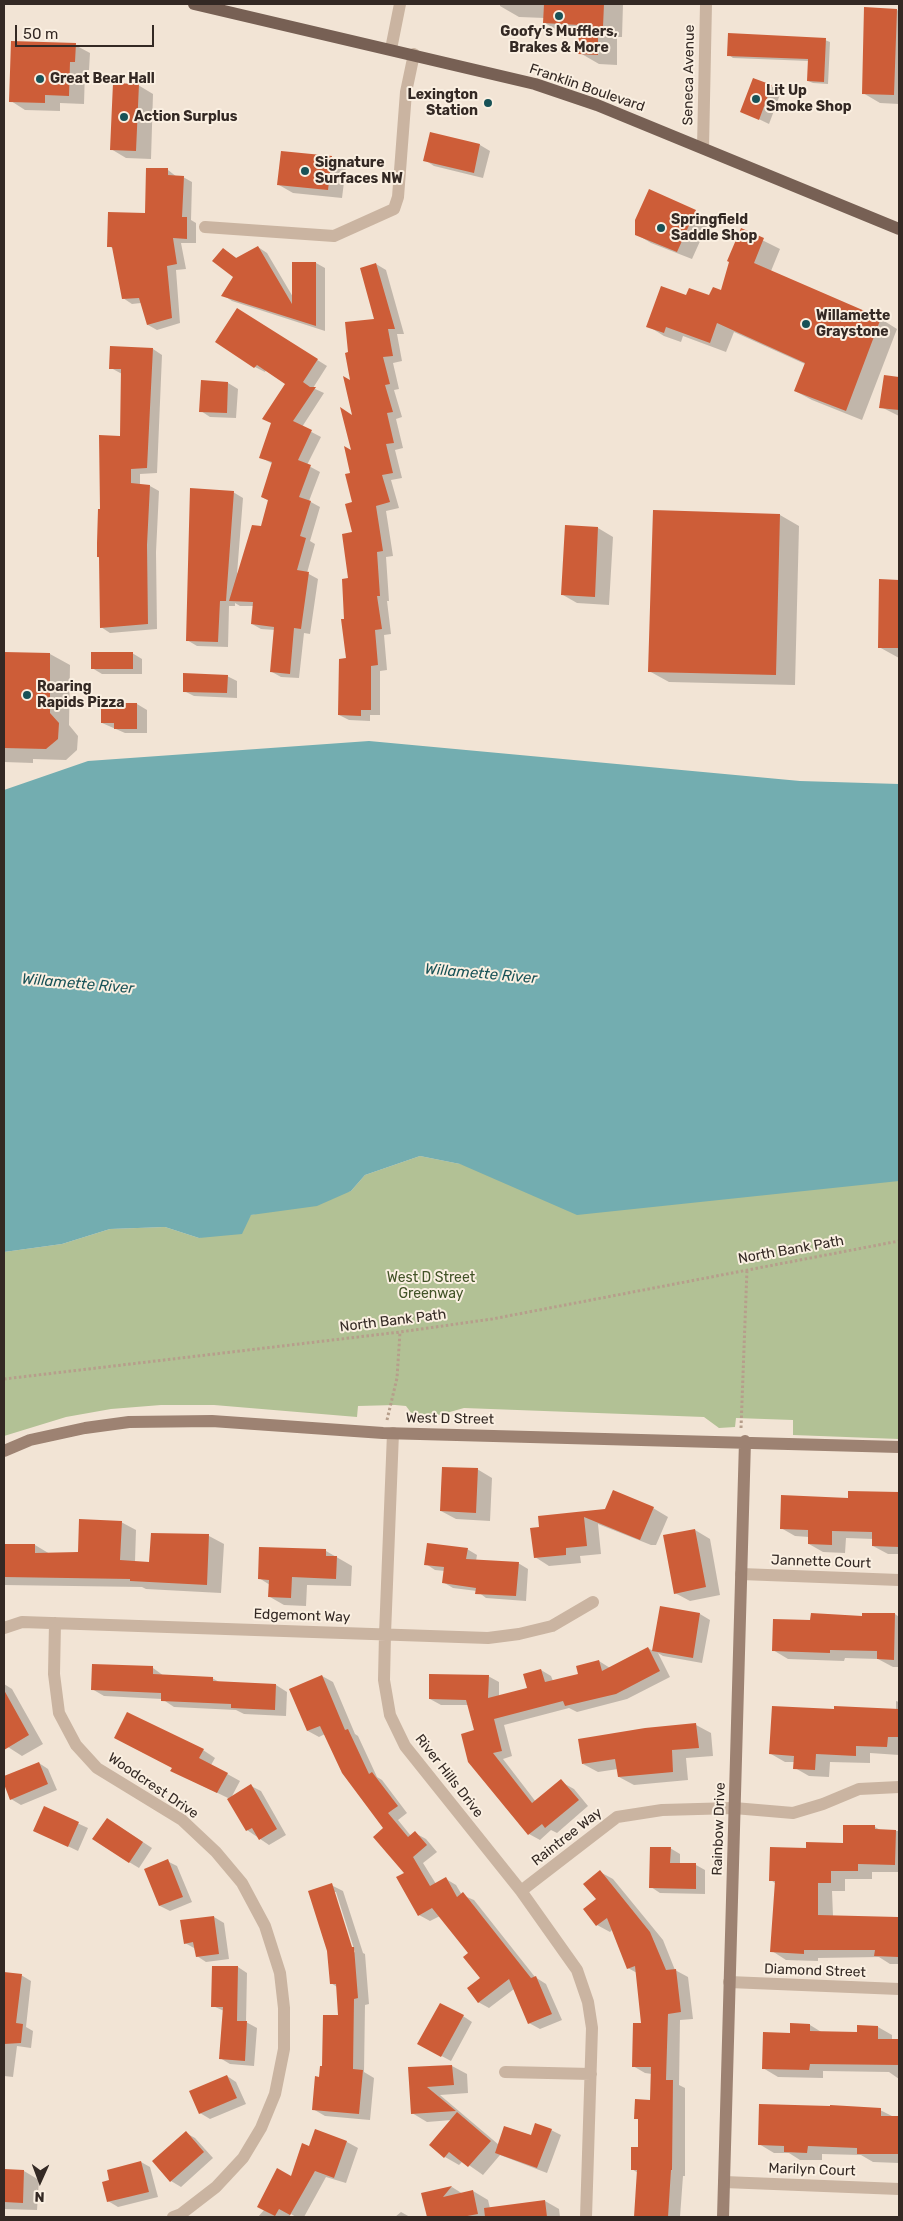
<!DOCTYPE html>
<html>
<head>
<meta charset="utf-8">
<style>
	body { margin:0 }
	#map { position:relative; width:903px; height:2221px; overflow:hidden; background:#f2e4d5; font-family:Rubik,sans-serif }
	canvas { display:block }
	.frame { position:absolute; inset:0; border:5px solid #342924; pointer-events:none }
	.north { position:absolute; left:15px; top:2156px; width:50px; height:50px; -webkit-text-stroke:4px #faefe1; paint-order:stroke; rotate:182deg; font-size:14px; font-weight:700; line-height:20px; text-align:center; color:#342924 }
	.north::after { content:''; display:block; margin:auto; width:18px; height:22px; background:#342924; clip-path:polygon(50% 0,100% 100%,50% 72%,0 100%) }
	.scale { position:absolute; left:15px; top:25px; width:139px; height:22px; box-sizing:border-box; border:2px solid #342924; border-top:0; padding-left:6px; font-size:15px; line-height:18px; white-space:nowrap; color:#342924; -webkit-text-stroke:4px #faefe1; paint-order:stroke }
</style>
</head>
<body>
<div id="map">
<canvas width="903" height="2221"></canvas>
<div class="frame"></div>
<div class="north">N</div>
<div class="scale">50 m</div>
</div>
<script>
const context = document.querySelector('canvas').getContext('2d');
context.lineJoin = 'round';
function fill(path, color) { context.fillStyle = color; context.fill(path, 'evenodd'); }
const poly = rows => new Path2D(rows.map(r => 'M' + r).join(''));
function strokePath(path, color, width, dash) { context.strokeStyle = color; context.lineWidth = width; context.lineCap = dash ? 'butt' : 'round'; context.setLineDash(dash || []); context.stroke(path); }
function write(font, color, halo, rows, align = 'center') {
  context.font = font + ' Rubik,sans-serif'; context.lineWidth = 4; context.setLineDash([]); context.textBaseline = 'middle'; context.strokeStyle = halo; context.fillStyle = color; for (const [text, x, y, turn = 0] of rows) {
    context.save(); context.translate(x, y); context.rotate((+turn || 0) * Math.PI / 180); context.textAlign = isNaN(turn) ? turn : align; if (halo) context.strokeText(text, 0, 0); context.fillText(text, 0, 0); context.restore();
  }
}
fill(poly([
	[420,1156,460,1164,899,1181,899,1439,793,1435,793,1420,736,1418,735,1427,719,1428,704,1417,464,1408,439,1415,412,1414,406,1406,395,1405,358,1406,357,1417,214,1405,161,1405,111,1409,66,1417,4,1436,4,1252,62,1244,110,1229,165,1227,199,1238,251,1215,351,1191,365,1175]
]), '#b2c195');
fill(poly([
	[369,741,800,781,899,784,899,1181,577,1215,460,1164,420,1156,365,1175,351,1191,317,1206,251,1215,242,1234,199,1238,165,1227,110,1229,62,1244,4,1252,4,790,88,761]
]), '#73adb0');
fill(poly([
	[500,4,623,4,622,37,617,37,617,65,599,64,580,53,580,35,564,34,545,23,545,18,519,17,500,6],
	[897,10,899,11,899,104,880,103,863,93],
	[825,40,830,42,828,84,813,83,808,81,809,61,733,58,729,55],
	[75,45,90,53,89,70,85,70,84,104,60,103,60,111,25,110,11,101],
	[138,85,153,94,151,159,126,158,111,149],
	[771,86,781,92,769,124,742,111],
	[431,134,480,145,490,151,483,178,434,166,425,160],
	[331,157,346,166,342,198,293,193,279,185],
	[168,170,177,177,183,177,192,182,191,220,196,223,196,243,181,243,186,269,176,270,180,323,157,330,148,325,141,303,132,304,123,298,114,249,109,246,146,214],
	[695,211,710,219,692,259,651,243,636,234],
	[742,230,780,249,771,271,881,319,897,329,862,420,812,400,795,391,805,364,734,332,726,352,683,336,681,342,664,336,648,326,687,297,710,297,722,291],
	[258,247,267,253,293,297,316,263,325,268,325,331,232,301,223,295,234,277,223,249,238,259],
	[376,264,386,270,404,334,397,334,402,361,393,363,399,389,394,390,402,417,396,419,403,448,395,450,402,478,391,480,399,508,386,511,393,556,386,557,389,601,387,601,391,634,384,635,387,670,380,671,380,715,370,715,370,721,349,720,339,715,348,660,345,620,354,533,351,474,354,416,349,353,376,320],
	[247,316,327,366,313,388,324,393,302,427,321,437,307,465,320,472,309,501,320,507,310,541,315,544,307,573,318,579,310,634,304,633,299,678,281,677,272,672,275,630,261,629,252,624,254,606,240,606,235,603,235,606,229,606,228,647,197,646,187,640,233,492,243,498,237,574,262,527,269,501,262,497,273,464,260,457,287,383,266,370,265,372,255,367],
	[153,349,162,355,157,473,140,474,140,485,150,486,159,491,156,552,157,629,110,633,101,627,100,558,98,557,101,510,121,437,122,374,111,368],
	[885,376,899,378,899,416,881,407],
	[228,383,238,389,236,418,210,417,201,411],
	[780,515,799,526,795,685,669,682,649,671],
	[566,526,598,528,613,537,609,605,577,603,563,595],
	[880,580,899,581,899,658,879,647],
	[4,653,50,654,70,665,69,725,78,736,77,750,66,760,33,759,33,763,4,762],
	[132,653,142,659,142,674,102,674,92,668],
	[227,676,237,681,237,698,194,696,184,691],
	[102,704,137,704,147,710,147,733,125,733,102,723],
	[477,1469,492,1478,490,1521,456,1519,441,1511],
	[850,1492,899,1494,899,1554,888,1554,873,1546,874,1539,846,1538,845,1553,823,1552,809,1544,809,1537,795,1536,781,1528,849,1499],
	[653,1508,668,1517,656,1545,651,1545,598,1524,601,1554,580,1556,581,1563,549,1566,535,1557,541,1528,540,1517],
	[121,1522,136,1530,135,1562,151,1563,152,1534,209,1536,224,1544,221,1593,146,1589,142,1587,4,1585,4,1546,35,1545,50,1554,80,1553],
	[695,1530,710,1539,720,1595,690,1601,675,1593],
	[467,1549,477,1555,476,1561,518,1563,528,1569,526,1601,486,1598,477,1591,453,1588,443,1582,445,1571,435,1570,426,1564],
	[326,1551,352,1566,351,1586,307,1585,306,1606,284,1605,270,1597,270,1585,259,1578],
	[661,1607,700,1614,710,1620,702,1663,663,1656,658,1653,670,1677,627,1699,577,1712,569,1708,504,1725,512,1756,503,1759,536,1802,563,1783,574,1789,588,1806,557,1833,551,1830,540,1840,529,1834,469,1761,476,1731,468,1705,441,1705,430,1699,488,1676,499,1682,499,1697,528,1688,541,1670,551,1676,553,1681,580,1675,599,1661,610,1668,648,1648,653,1651],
	[863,1614,895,1614,899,1617,899,1667,893,1667,878,1659,845,1658,844,1661,788,1659,773,1650,812,1622,863,1617],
	[153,1668,164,1676,212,1678,221,1683,276,1685,287,1692,286,1716,244,1714,236,1710,174,1707,162,1699,104,1696,92,1689],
	[322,1676,333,1682,355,1734,358,1736,377,1777,382,1780,407,1813,398,1820,411,1836,415,1833,426,1839,437,1852,423,1863,436,1884,446,1879,456,1885,462,1895,474,1900,535,1977,546,1984,562,2020,540,2029,529,2023,514,1989,489,2008,478,2002,481,1978,470,1954,440,1916,430,1921,419,1915,406,1873,385,1829,325,1734,319,1737,308,1731,291,1689],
	[4,1684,12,1689,43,1744,22,1756,8,1747,4,1740],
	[896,1701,899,1702,899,1755,870,1753,870,1763,830,1762,829,1777,809,1776,795,1768,795,1762,785,1762,771,1754,835,1710,896,1710],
	[696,1725,711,1733,713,1756,686,1758,688,1780,634,1785,619,1777,618,1769,598,1772,583,1764],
	[203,1750,215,1758,211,1765,240,1781,231,1798,251,1786,261,1791,286,1835,269,1845,247,1830,228,1798,172,1771],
	[39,1763,48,1769,57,1790,21,1805,11,1799,4,1777],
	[44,1808,88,1828,78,1851,34,1830],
	[117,1825,152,1848,139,1868,129,1862],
	[875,1827,882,1831,899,1831,899,1872,872,1872,872,1879,845,1879,845,1891,832,1891,833,1916,899,1918,899,1964,890,1964,879,1957,818,1958,818,1961,786,1960,772,1951,776,1884,771,1880,807,1849,844,1844],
	[670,1848,680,1854,680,1865,696,1865,705,1870,705,1894,660,1893,651,1887],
	[167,1861,177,1866,192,1902,170,1911,160,1906,146,1870],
	[600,1872,613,1879,663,1940,675,1970,688,1977,693,2019,680,2020,679,2085,685,2088,685,2176,683,2176,680,2217,635,2217,638,2173,632,2169,639,2148,639,2120,636,2118,651,2101,652,2074,645,2073,633,2066,643,2024,637,1973,628,1968,613,1929,610,1932,597,1925],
	[331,1885,343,1891,363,1953,365,1954,369,2004,365,2005,364,2072,374,2078,370,2120,325,2116,313,2109,320,2078,340,2017,337,1987,331,1983],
	[333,1892,336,1892,355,1952,353,1953],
	[214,1917,224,1923,229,1959,206,1962,197,1956,194,1948,185,1943],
	[238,1967,247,1973,246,2022,257,2028,254,2066,230,2064,220,2058,224,2011,213,2006],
	[4,1973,21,1975,31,1981,26,2027,33,2031,31,2048,17,2046,13,2077,4,2076],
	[463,2016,472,2022,451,2061,419,2044],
	[810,2025,823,2033,858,2033,878,2027,892,2035,892,2040,899,2040,899,2079,889,2072,823,2071,823,2078,778,2077,763,2068,791,2034],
	[452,2066,467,2074,468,2093,440,2095,499,2145,551,2130,561,2135,547,2173,500,2155,483,2175,463,2161,459,2165,445,2157,452,2120,427,2122,412,2113,409,2069],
	[227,2076,236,2082,246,2104,210,2119,200,2113],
	[880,2110,894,2117,899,2118,899,2163,873,2162,861,2155,822,2154,822,2160,800,2160,789,2153,774,2153,759,2144],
	[316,2131,347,2142,358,2148,346,2183,326,2177,304,2217,296,2217,291,2214,289,2217,258,2217,292,2178,310,2147],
	[186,2133,195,2138,213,2158,181,2187,171,2181],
	[141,2162,150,2167,158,2197,118,2207,108,2201,111,2181],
	[4,2170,24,2171,39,2180,37,2210,4,2209],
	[452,2187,463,2194,473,2191,488,2200,492,2217,429,2217,424,2194],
	[545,2201,559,2209,560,2217,504,2217,502,2207],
	[401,2212,410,2217,395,2217]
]), '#0003');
fill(poly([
	[544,4,604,4,603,27,598,27,598,55,578,54,579,25,543,23],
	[864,7,897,9,894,95,862,94],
	[728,33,826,38,824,82,807,81,808,59,727,56],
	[11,41,76,43,75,62,70,62,69,96,45,95,45,103,9,102],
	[753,78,772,85,759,120,740,112],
	[113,83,139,84,136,151,110,150],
	[430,132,480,144,474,173,423,161],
	[281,151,332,156,328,190,277,185],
	[146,168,168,168,168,175,184,176,182,217,187,217,187,239,173,238,177,264,167,266,172,318,147,325,139,298,122,299,112,247,107,247,108,212,145,213],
	[649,189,696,210,677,252,635,235,635,220],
	[741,228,764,238,754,263,881,318,846,411,794,391,805,363,717,323,710,343,666,327,664,333,646,327,661,286,686,295,689,288,709,295,713,287,721,290,729,262,727,261],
	[258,246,292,304,292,262,316,262,316,326,221,296,233,277,212,261,223,248,236,258],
	[376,263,395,329,388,329,393,356,383,357,390,384,385,385,393,412,387,413,394,443,386,444,393,473,382,475,390,502,376,506,383,551,377,552,380,596,377,596,382,629,375,630,378,665,371,666,371,710,361,710,361,716,338,715,339,659,346,658,341,619,344,619,342,579,348,578,342,534,352,532,345,504,352,502,345,474,350,473,344,446,351,450,340,407,352,415,343,376,350,380,345,353,348,352,345,322,374,319,360,268],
	[237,308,318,359,303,382,310,387,316,387,293,421,312,430,298,460,311,465,299,497,311,501,300,536,306,538,297,570,309,572,301,629,294,628,290,674,270,672,274,627,251,624,253,602,229,601,252,525,261,526,268,500,261,497,272,462,259,458,271,423,262,419,285,384,257,365,254,368,215,342],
	[110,346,153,348,147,468,131,469,131,483,150,485,147,545,148,624,100,628,99,557,97,557,97,543,98,509,100,509,99,435,120,436,121,369,109,369],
	[884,375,899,377,899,410,879,408],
	[201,380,228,382,227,413,199,412],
	[190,488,234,491,226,601,220,601,218,642,186,641],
	[653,510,780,514,776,675,648,672],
	[565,525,598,527,595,597,561,595],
	[879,579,899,580,899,648,878,648],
	[4,652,50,653,50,713,59,723,58,739,46,749,4,748],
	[91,652,133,652,133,669,91,669],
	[183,673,228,675,227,693,183,692],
	[101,703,137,703,137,729,114,729,114,723,101,723],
	[442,1467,478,1468,476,1513,440,1511],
	[613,1490,654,1507,640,1540,584,1517,587,1546,566,1548,566,1555,534,1558,530,1528,539,1527,538,1516,605,1509],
	[848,1491,899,1492,899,1547,872,1546,872,1532,832,1531,832,1545,808,1544,808,1530,780,1529,781,1495,848,1498],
	[79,1519,122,1521,120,1560,149,1562,151,1533,209,1534,207,1585,130,1581,130,1579,4,1577,4,1544,35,1544,35,1553,78,1552],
	[695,1529,706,1587,674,1594,663,1535],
	[427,1543,468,1548,466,1559,519,1562,516,1596,475,1594,476,1588,442,1583,444,1567,424,1565],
	[259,1547,326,1549,326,1556,337,1556,336,1579,292,1577,291,1598,268,1597,269,1580,258,1579],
	[660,1606,700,1613,693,1658,652,1651],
	[811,1613,862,1616,862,1613,895,1613,894,1660,877,1659,877,1651,830,1650,830,1653,772,1651,773,1619,810,1620],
	[648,1647,660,1671,616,1694,565,1706,563,1701,494,1719,502,1751,493,1753,532,1803,561,1779,579,1800,545,1828,542,1824,528,1835,468,1762,461,1734,474,1730,466,1700,429,1699,429,1674,489,1675,488,1698,527,1688,523,1674,541,1669,545,1682,578,1674,576,1666,599,1660,602,1671],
	[92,1664,153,1666,153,1674,213,1677,213,1681,276,1684,275,1710,231,1708,231,1704,161,1701,161,1693,91,1690],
	[322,1675,345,1730,348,1729,369,1774,372,1772,398,1806,388,1813,408,1837,415,1831,427,1845,413,1857,430,1886,446,1877,457,1897,463,1892,531,1978,536,1976,552,2014,528,2024,509,1979,478,2003,467,1988,480,1978,463,1957,468,1953,432,1908,418,1916,396,1877,404,1873,373,1837,383,1828,342,1773,320,1726,307,1731,289,1689],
	[4,1690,29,1735,4,1750],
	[772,1706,834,1709,834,1706,899,1709,899,1737,888,1737,887,1747,856,1746,856,1756,816,1754,815,1770,793,1769,794,1756,769,1754],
	[127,1712,204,1749,199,1758,228,1773,217,1793,170,1771,172,1768,114,1738],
	[696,1723,699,1748,672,1750,673,1772,618,1777,615,1759,582,1764,578,1739,645,1728],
	[39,1762,48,1784,10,1800,4,1784,4,1776],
	[251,1784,277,1829,259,1840,252,1828,246,1831,227,1799],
	[44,1806,79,1822,68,1847,33,1831],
	[107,1818,143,1842,129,1863,92,1839],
	[843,1825,875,1825,875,1829,896,1830,895,1865,858,1864,858,1871,831,1871,831,1883,818,1883,818,1915,898,1917,898,1957,874,1956,875,1950,804,1950,804,1954,770,1952,775,1881,769,1881,770,1847,806,1848,806,1842,843,1843],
	[650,1847,671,1847,670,1863,696,1863,696,1889,649,1888],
	[168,1859,183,1897,159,1906,144,1869],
	[600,1870,650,1932,666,1970,676,1969,681,2012,668,2014,666,2080,673,2080,672,2170,671,2170,668,2217,634,2217,637,2170,631,2170,631,2147,638,2147,638,2119,634,2119,635,2099,650,2100,651,2067,632,2067,633,2023,641,2023,635,1966,627,1969,607,1918,596,1926,583,1909,596,1899,583,1884],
	[332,1883,352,1947,354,1947,358,1998,354,1999,353,2069,363,2070,359,2114,312,2110,315,2076,319,2077,320,2066,322,2066,323,2015,338,2015,336,1984,330,1984,327,1951,308,1891],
	[214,1916,219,1954,196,1957,193,1942,184,1944,180,1920],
	[212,1966,238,1966,237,2021,247,2021,245,2061,219,2059,223,2007,211,2007],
	[4,1972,22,1974,16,2023,23,2024,21,2043,4,2044],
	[440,2003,464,2015,441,2057,417,2044],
	[790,2023,810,2024,810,2031,857,2032,857,2025,878,2026,878,2039,899,2039,899,2065,810,2064,809,2070,762,2069,763,2032,790,2033],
	[452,2065,454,2085,427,2087,456,2111,411,2114,408,2067],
	[227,2075,237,2098,199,2114,189,2091],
	[759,2104,830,2106,830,2105,881,2108,881,2116,899,2116,899,2154,857,2154,857,2148,808,2146,807,2153,784,2152,784,2146,758,2145],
	[457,2112,491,2141,468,2167,449,2152,444,2158,429,2145],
	[535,2123,552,2129,537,2168,495,2153,504,2126,531,2135],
	[315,2129,347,2141,334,2178,315,2171,290,2215,279,2209,275,2216,257,2207,277,2168,291,2176,302,2143,309,2146],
	[186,2131,204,2152,170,2182,152,2161],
	[141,2161,149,2192,107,2202,102,2182,109,2180,107,2170],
	[4,2169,24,2170,23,2203,4,2202],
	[452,2186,443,2197,473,2190,478,2214,462,2217,427,2217,421,2193],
	[545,2200,547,2217,485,2217,484,2208]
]), '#cd5d38');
strokePath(poly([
	[4,1379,400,1332,492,1319,899,1241],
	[387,1420,397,1378,400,1332],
	[741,1428,747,1269]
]), '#b69e8b', 3, [2.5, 2.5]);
strokePath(poly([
	[391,49,400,4],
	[703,148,706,4],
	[205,227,334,236,394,209,398,197,406,92,414,54],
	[393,1433,385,1634,384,1680,390,1715,405,1746,521,1891,577,1970,588,2002,592,2028,586,2217],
	[741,1574,899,1580],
	[55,1623,54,1674,59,1713,76,1745,97,1768,182,1820,216,1852,242,1883,265,1926,280,1973,284,2008,284,2049,275,2094,261,2128,243,2158,216,2187,181,2214,173,2217],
	[4,1628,22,1622,488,1638,519,1634,552,1626,593,1602],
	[521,1891,617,1817,662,1810,734,1808,793,1813,823,1804,859,1789,899,1787],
	[729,1982,899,1989],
	[505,2072,591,2074],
	[724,2182,899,2189]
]), '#cab4a1', 12);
strokePath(poly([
	[4,1451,30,1440,85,1428,129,1422,212,1421,383,1433,899,1447],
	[723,2217,745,1441]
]), '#9d8272', 12);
strokePath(poly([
	[194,4,535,84,597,105,899,229]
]), '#776054', 12);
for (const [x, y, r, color] of [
	[559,16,5,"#185257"],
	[40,79,5,"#185257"],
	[756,99,5,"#185257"],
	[488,103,5,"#185257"],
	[124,117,5,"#185257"],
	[305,171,5,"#185257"],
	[661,228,5,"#185257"],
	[806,324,5,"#185257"],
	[27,695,5,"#185257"]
]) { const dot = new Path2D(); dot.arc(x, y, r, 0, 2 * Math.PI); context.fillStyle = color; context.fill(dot); strokePath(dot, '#faefe1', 2); }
write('bold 14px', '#342924', '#faefe1', [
	["Goofy's Mufflers,",559,32,"center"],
	["Brakes & More",559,48,"center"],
	["Great Bear Hall",50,79],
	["Lit Up",766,91],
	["Smoke Shop",766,107],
	["Lexington",478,95,"right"],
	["Station",478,111,"right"],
	["Action Surplus",134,117],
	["Signature",315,163],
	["Surfaces NW",315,179],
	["Springfield",671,220],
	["Saddle Shop",671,236],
	["Willamette",816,316],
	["Graystone",816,332],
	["Roaring",37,687],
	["Rapids Pizza",37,703]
], 'left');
write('14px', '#342924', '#faefe1', [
	["Seneca Avenue",689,75,-89],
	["Franklin Boulevard",587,88,19],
	["North Bank Path",791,1250,-10],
	["North Bank Path",393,1321,-7],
	["West D Street",450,1419,1],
	["Jannette Court",821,1562,2],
	["Edgemont Way",302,1616,2],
	["River Hills Drive",449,1776,52],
	["Woodcrest Drive",153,1786,34],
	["Rainbow Drive",719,1829,-88],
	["Raintree Way",567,1837,-38],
	["Diamond Street",815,1971,2],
	["Marilyn Court",812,2170,2]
]);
write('14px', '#425327', '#faefe1', [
	["West D Street",431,1278],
	["Greenway",431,1294]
]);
write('italic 15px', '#185257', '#faefe1', [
	["Willamette River",481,974,5],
	["Willamette River",78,984,5]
]);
</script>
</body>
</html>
